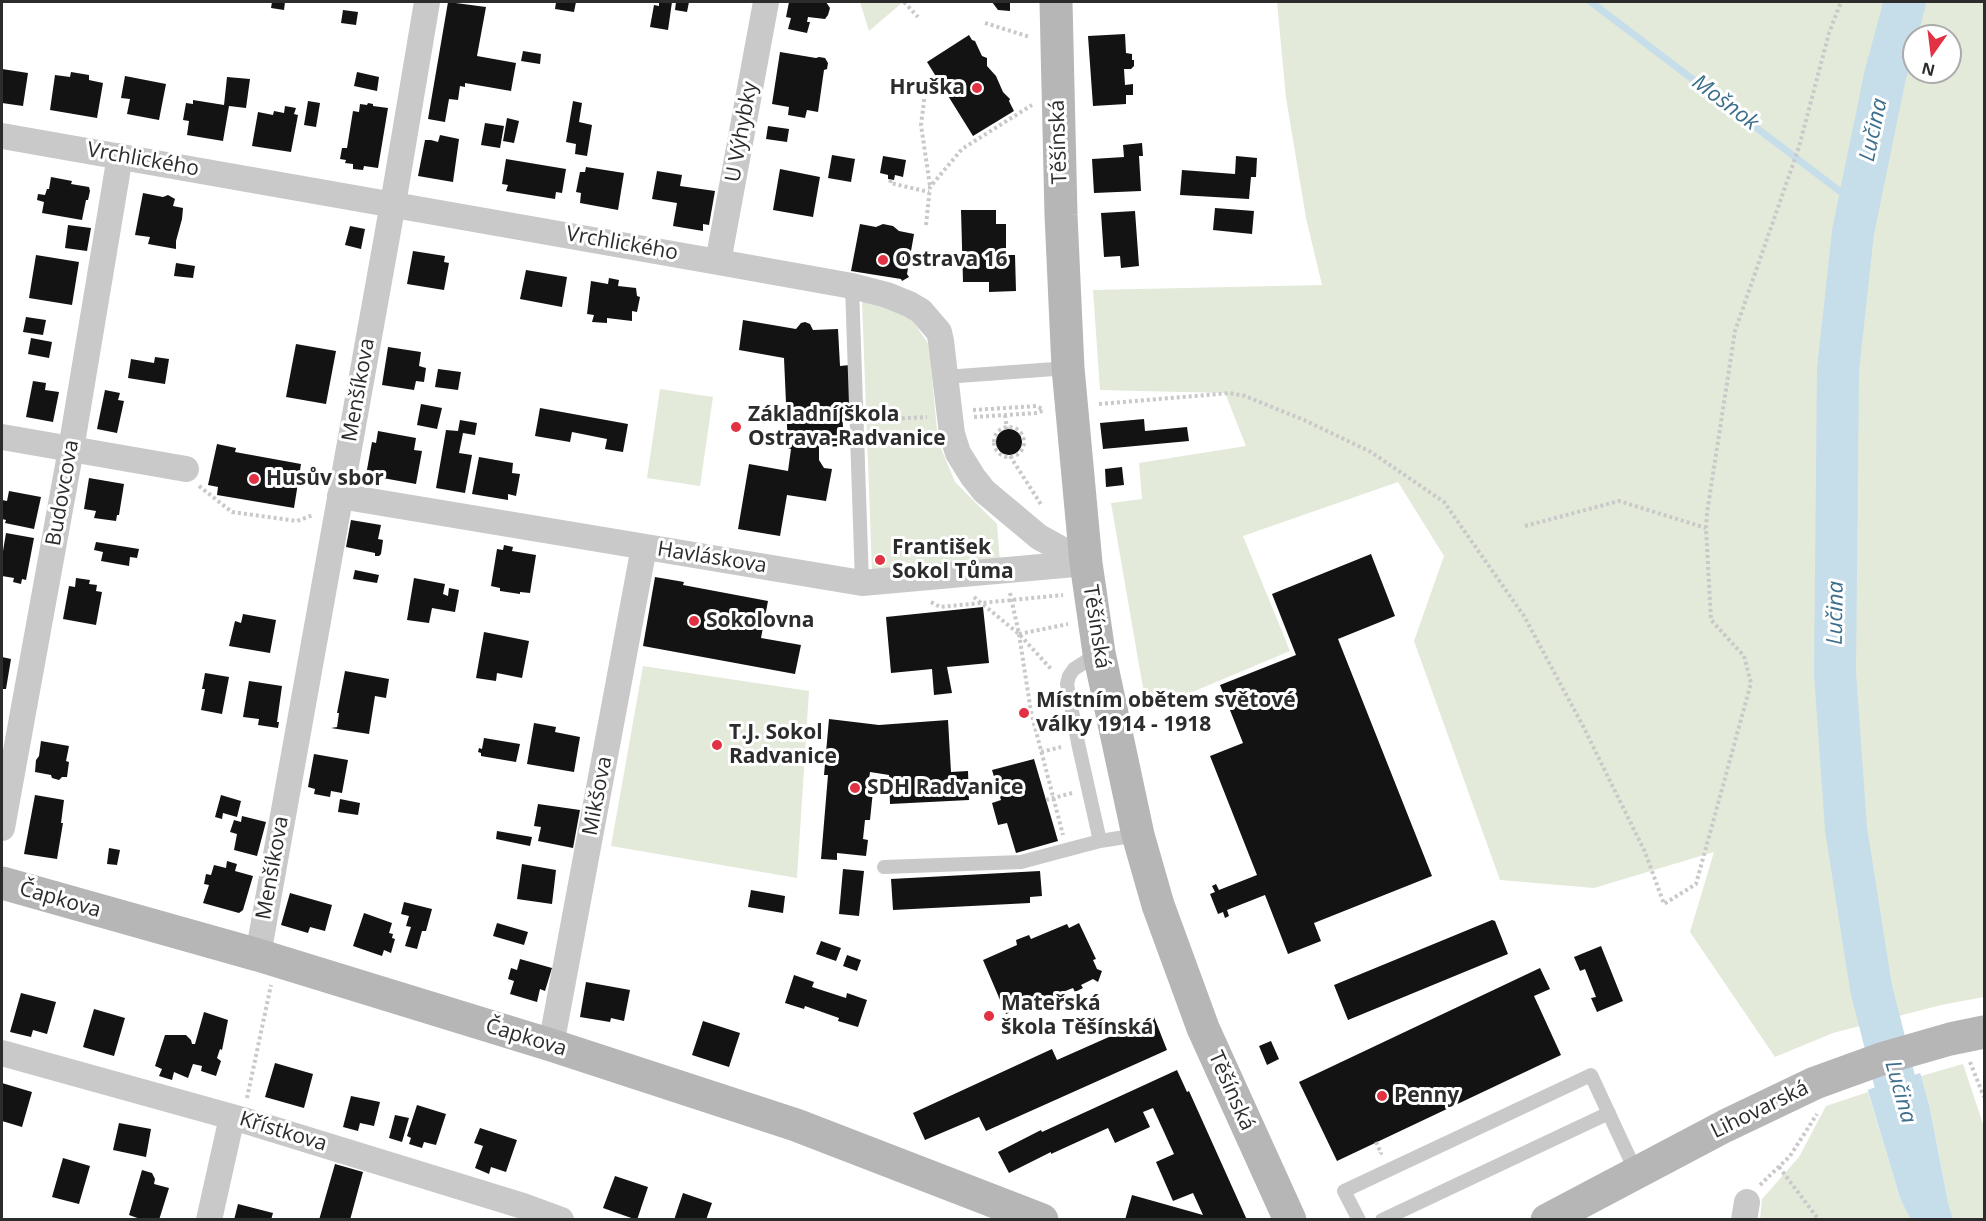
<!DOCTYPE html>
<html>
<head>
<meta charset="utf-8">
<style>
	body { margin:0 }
	#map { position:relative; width:1986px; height:1221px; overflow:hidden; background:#fff; font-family:"Open Sans",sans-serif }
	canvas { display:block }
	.frame { position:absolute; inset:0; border:3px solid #2c2c2c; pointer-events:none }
	.north { position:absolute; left:1902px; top:24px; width:60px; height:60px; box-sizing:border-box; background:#fff; border:2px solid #ababab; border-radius:50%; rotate:194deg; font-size:16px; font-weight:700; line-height:24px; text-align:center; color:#2c2c2c }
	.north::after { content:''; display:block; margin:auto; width:21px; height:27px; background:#e13142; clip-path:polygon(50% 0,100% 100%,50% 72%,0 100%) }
</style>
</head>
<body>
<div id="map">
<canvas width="1986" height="1221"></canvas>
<div class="frame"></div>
<div class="north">N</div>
</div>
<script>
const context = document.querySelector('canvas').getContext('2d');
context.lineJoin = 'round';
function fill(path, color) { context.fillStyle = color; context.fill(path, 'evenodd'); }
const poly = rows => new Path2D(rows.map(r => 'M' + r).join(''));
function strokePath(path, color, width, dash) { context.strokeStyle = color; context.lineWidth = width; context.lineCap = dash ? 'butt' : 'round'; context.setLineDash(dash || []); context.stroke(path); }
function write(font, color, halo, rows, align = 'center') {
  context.font = font + ' "Open Sans",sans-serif'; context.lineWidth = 6; context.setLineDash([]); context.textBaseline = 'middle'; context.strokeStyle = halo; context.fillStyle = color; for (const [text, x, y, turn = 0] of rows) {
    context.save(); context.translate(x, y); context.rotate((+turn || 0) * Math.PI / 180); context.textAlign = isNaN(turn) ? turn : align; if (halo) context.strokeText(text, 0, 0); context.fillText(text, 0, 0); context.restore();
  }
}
fill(poly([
	[860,2,903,2,869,31],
	[1277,2,1984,2,1984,997,1941,1005,1833,1033,1775,1057,1690,932,1714,852,1594,888,1500,880,1414,641,1444,556,1398,482,1243,536,1290,651,1147,711,1111,503,1142,499,1139,463,1246,446,1225,393,1100,390,1093,290,1322,285,1306,218,1286,98],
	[1914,36,1950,36,1950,72,1914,72],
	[862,301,885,304,913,321,929,345,938,441,955,482,997,524,1000,561,872,571],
	[660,389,713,397,700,486,647,478],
	[643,666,809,691,797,878,611,846],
	[1963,1064,1984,1127,1984,1219,1953,1219,1948,1202,1929,1104,1921,1076],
	[1868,1092,1900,1198,1910,1219,1760,1220,1762,1199,1799,1157,1826,1106]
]), '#e3eada');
fill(poly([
	[1918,1065,1929,1104,1948,1202,1953,1219,1910,1219,1900,1198,1865,1081]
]), '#c6ddea');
fill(poly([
	[1920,1064,1923,1072,1864,1091,1862,1081]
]), '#fff');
strokePath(poly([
	[1591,2,1858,205]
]), '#c6ddea', 7);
strokePath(poly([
	[1899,1098,1871,988,1846,829,1835,673,1838,370,1853,232,1885,76,1905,2]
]), '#c6ddea', 42);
fill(poly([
	[272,2,285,2,284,10,271,8],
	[448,2,486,7,477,56,516,63,511,91,465,83,465,87,460,86,458,100,449,99,445,122,428,119],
	[556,2,576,2,574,12,555,9],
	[659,2,672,2,668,30,650,27,654,5,659,6],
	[676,2,689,2,687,12,675,10],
	[789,2,826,2,830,8,828,15,825,19,808,17,807,22,810,22,807,33,788,29,791,18,786,17],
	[992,2,1010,2,1010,11,998,10],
	[343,10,358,12,356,25,341,23],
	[1125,34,1126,53,1132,54,1132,60,1134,60,1134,66,1131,69,1124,69,1125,85,1133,84,1133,95,1126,95,1126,104,1093,106,1088,36],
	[969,35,972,40,975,41,982,56,987,58,987,66,996,76,1003,92,1010,99,1009,101,1014,111,973,136,927,62],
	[523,51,541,54,540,64,521,61],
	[780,52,816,58,819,57,825,58,828,63,827,69,824,70,818,112,807,110,805,118,788,115,789,107,772,104],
	[2,69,28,73,23,106,2,103],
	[71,72,89,75,89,80,103,83,97,118,50,110,55,75,70,77],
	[357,72,379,77,377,91,354,86],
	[125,76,166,84,159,120,127,114,130,99,121,98],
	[227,77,250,79,246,108,229,106,223,141,187,135,189,121,183,120,186,103,193,104,193,100,224,105],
	[308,101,320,103,316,127,304,125],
	[573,101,582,103,579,122,592,125,587,156,575,154,576,144,566,142],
	[368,103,373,104,373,106,388,108,378,168,364,166,363,170,353,169,353,164,345,163,346,160,340,159,342,148,347,148,353,111,359,112,360,104,367,105],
	[285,106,296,108,294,114,298,115,291,152,252,146,258,112,273,115,274,111,284,113],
	[507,118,519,121,514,143,503,141],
	[485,123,504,126,500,148,481,145],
	[768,126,789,129,787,142,766,139],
	[440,135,459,139,453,182,418,176,425,140,431,140,438,142],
	[1142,143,1143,156,1139,156,1141,191,1094,193,1092,159,1124,157,1123,145],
	[832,155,855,159,851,182,828,178],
	[883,156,906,160,903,177,895,175,894,180,888,179,888,175,880,173],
	[1236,156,1257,158,1256,177,1251,177,1249,199,1180,195,1182,170,1235,174],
	[506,159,566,169,562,193,556,192,555,199,506,191,508,185,502,184],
	[586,167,624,173,618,210,580,203,581,193,576,192,580,172,585,172],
	[780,169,820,177,813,217,773,210],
	[657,171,682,175,680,186,715,191,709,225,703,224,703,231,673,226,677,203,652,199],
	[51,177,72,181,71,184,89,187,90,191,88,200,86,200,82,220,42,213,44,202,37,200,38,194,45,195,47,189,49,189],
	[143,193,163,197,168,195,175,199,173,206,183,208,182,219,176,241,176,249,148,244,150,237,135,235],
	[1215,208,1254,211,1252,234,1213,230],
	[961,210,996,210,996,224,1006,224,1006,255,1015,255,1016,291,989,292,989,282,963,282],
	[1135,211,1139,266,1121,268,1120,256,1104,257,1101,213],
	[860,224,876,227,883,224,893,226,899,231,914,234,907,274,909,277,902,281,901,279,851,271],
	[68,225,91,228,87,251,65,248],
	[350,226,365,229,361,249,345,245],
	[413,251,445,256,444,262,449,263,444,290,407,284],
	[36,255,79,262,72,305,29,298],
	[176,263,195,266,193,278,174,276],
	[526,270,567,277,562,307,520,299],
	[609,278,619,280,618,286,636,288,637,296,640,297,637,312,632,311,632,321,607,318,607,323,592,322,594,315,587,314,591,281,608,284],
	[26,317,46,320,43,335,23,332],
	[743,320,796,329,801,323,805,322,810,324,813,330,838,329,840,366,850,365,852,408,842,409,844,446,819,447,819,460,824,468,832,469,826,501,787,495,780,536,738,529,749,464,788,471,791,449,788,448,784,358,739,350],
	[31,338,52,342,49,358,28,354],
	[296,344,336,351,326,404,286,397],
	[388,347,421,352,419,366,426,368,424,382,416,381,414,390,382,385],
	[155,357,169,359,165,384,128,378,131,359,154,363],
	[438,369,461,372,458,390,435,387],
	[33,381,46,383,45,390,59,392,53,422,26,417],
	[105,390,120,393,118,400,124,401,117,433,97,429],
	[421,404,442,408,437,429,417,425],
	[540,408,628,424,623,452,605,449,607,439,572,432,570,442,535,436],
	[1144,419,1145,431,1187,427,1189,441,1103,449,1100,423],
	[460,420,477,423,475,435,463,433,459,453,472,455,465,493,436,488,446,430,458,431],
	'996 442a13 13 0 1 1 26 0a13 13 0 1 1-26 0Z',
	[378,431,416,438,414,450,422,451,416,484,366,475,372,442,376,443],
	[217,444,236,448,235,452,301,464,294,508,217,495,218,487,208,485],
	[479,457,513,463,512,473,520,474,516,496,508,494,508,500,472,494],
	[1122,467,1124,485,1106,487,1105,469],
	[89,478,124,484,119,515,117,515,116,521,94,518,96,511,84,509],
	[9,491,41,497,34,529,5,523,6,520,2,519,2,500,7,501],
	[351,520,381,525,378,539,383,540,381,554,379,556,375,556,375,553,346,547],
	[6,533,34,538,26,580,22,579,21,584,13,582,14,578,2,576,2,557],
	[96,542,139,549,137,558,130,557,129,566,101,561,103,552,94,550],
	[504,545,513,547,512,551,536,555,530,593,520,592,520,594,500,591,500,588,491,586,497,549,503,550],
	[1371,554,1395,616,1338,639,1432,876,1314,923,1321,941,1288,954,1265,895,1227,910,1229,916,1225,918,1223,912,1218,914,1210,894,1215,892,1212,886,1216,884,1219,890,1257,875,1210,756,1243,743,1220,685,1296,655,1272,594],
	[355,570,379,575,377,583,353,579],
	[655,577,684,582,683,585,768,601,761,638,801,645,795,674,643,646],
	[76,578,90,580,89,584,97,585,96,591,102,592,96,625,63,619,69,586,75,587],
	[414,578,445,584,443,594,448,596,449,588,459,590,455,612,432,608,429,623,407,620],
	[983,607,989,663,947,667,952,693,934,695,932,669,891,673,886,617],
	[243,614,276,620,270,653,229,646,235,621,241,623],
	[484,632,529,641,522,678,497,673,496,681,476,678],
	[2,657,11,659,6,689,2,689],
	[345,671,389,679,386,698,375,696,369,734,331,728,337,727,339,713,337,713],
	[205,673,229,677,222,714,201,710,205,689,202,689],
	[249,681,282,686,277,722,279,722,278,728,258,725,259,719,243,717],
	[829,719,879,725,948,720,951,772,968,771,969,800,890,804,889,775,870,772,869,780,874,781,870,820,865,820,863,839,868,840,866,856,837,853,837,860,821,859,828,775,824,775],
	[534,723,556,727,555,732,580,737,574,772,527,764],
	[484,738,520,744,516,762,481,756,481,753,478,752,479,748,482,749],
	[41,741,69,746,66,761,69,762,67,777,62,777,59,780,52,778,51,775,35,772,36,760,39,756],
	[314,754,348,760,342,793,331,791,330,797,314,794,315,789,308,787],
	[1034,759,1058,841,1016,853,1007,823,998,825,992,803,1001,800,992,770],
	[35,795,64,800,61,823,63,823,57,859,24,854],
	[221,795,241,801,237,817,223,813,222,819,215,817],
	[340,799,360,803,358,815,338,812],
	[538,804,580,810,573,848,538,841,541,827,534,826],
	[242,816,266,822,257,856,234,850,237,834,230,832,234,820,241,822],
	[497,831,532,837,530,846,496,839],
	[109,848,120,850,117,865,107,864],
	[227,861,237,864,235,871,253,876,243,910,239,913,203,903,209,885,204,884,206,874,211,875,214,865,226,868],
	[522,864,556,870,552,904,517,899],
	[843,869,864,871,859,916,839,914],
	[1040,871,1042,896,1030,897,1030,903,893,910,891,879],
	[751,890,785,896,783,913,748,907],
	[290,893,332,905,325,931,310,927,308,933,281,925],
	[404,902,432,909,426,931,422,931,417,949,405,946,411,927,406,926,409,916,401,914],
	[364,913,392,923,389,933,393,934,392,938,395,939,391,953,384,950,382,956,353,946],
	[1492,920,1495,921,1508,954,1348,1020,1334,985],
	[497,923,528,932,524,945,493,936],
	[1079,923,1096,959,1093,960,1097,969,1102,971,1098,982,1093,979,1081,985,1083,988,1075,992,1073,988,1006,1014,983,960,1017,945,1016,940,1029,935,1031,939,1067,924,1069,928],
	[821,941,841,948,836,961,816,954],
	[1601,946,1623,1001,1597,1012,1591,998,1596,997,1585,969,1580,971,1574,957],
	[847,955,861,960,857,971,843,966],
	[520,959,552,968,545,991,540,989,537,1002,510,994,514,981,508,979,511,968,517,970],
	[1540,968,1550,989,1534,996,1561,1055,1337,1161,1299,1082],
	[794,975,814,982,812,987,846,998,847,993,867,1000,858,1027,838,1021,839,1018,805,1006,804,1009,785,1003],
	[586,982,630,990,624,1021,611,1018,610,1022,580,1017],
	[21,993,56,1002,47,1034,33,1030,31,1037,10,1032],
	[94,1009,125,1018,114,1056,83,1047],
	[204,1012,228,1020,222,1050,220,1049,217,1058,221,1061,216,1076,201,1071,202,1066,193,1064,188,1078,174,1072,172,1080,159,1076,162,1069,155,1066,165,1035,186,1035,191,1040,192,1044,195,1044],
	[1154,1017,1167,1050,986,1131,979,1117,925,1140,913,1113,1052,1049,1057,1060],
	[703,1021,740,1033,729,1067,692,1055],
	[1271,1041,1279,1059,1267,1065,1259,1046],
	[275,1063,313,1074,304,1108,265,1097],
	[1177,1070,1187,1092,1189,1091,1247,1220,1125,1220,1132,1195,1203,1215,1193,1193,1173,1201,1156,1162,1174,1154,1153,1108,1143,1112,1150,1127,1115,1143,1108,1128,1051,1154,1051,1152,1009,1173,998,1152,1041,1130,1042,1132],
	[2,1083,32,1092,22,1127,2,1121],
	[351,1096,380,1102,374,1126,360,1123,358,1131,343,1127],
	[417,1105,446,1114,436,1145,424,1142,422,1148,409,1144,411,1138,407,1136],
	[395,1115,409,1118,402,1142,389,1138],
	[119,1123,151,1129,146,1157,113,1150],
	[480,1128,517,1140,506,1172,491,1167,489,1174,475,1168,483,1146,474,1143],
	[63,1158,90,1166,79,1204,52,1197],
	[335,1164,363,1172,350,1220,319,1220],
	[142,1170,152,1173,155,1179,154,1184,169,1188,159,1220,143,1220,129,1215],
	[615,1176,648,1187,637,1220,603,1208],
	[683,1193,712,1203,706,1220,674,1220],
	[238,1204,273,1213,271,1220,234,1220]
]), '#131313');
strokePath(poly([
	[904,2,918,17],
	[985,23,1030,37],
	[925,93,921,125,930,186],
	[891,180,890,183,929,192],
	[926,225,930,187,962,149,1032,105],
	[1099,404,1229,393,1245,396,1304,420,1371,452,1444,502,1524,616,1583,726,1645,852,1664,904,1696,884,1751,683,1744,656,1711,620,1706,528,1707,513,1735,331,1799,147,1829,33,1841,2],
	[973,410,1037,406,1044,410],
	[1005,415,1007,429],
	[974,417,1037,413,1044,410],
	[872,420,927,417],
	'994 442a15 15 0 1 1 30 0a15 15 0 1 1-30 0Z',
	[1010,456,1042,506],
	[199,486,232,512,297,521,313,515],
	[1525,526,1619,501,1706,528],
	[1010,593,1019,634,1031,712,1063,835],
	[974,597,1019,634,1052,670],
	[931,602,940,607,1063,595],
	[1019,634,1068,624],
	[1041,752,1061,747],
	[1046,800,1072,793],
	[1970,1062,1984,1097],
	[247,1098,271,985],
	[1376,1142,1381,1153,1380,1154],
	[1779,1167,1819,1220],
	[1760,1185,1790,1156,1817,1114]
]), '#c9c9c9', 4, [3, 3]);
strokePath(poly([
	[852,286,862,583],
	[945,377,1068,368],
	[1099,653,1074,669,1069,676,1067,684,1078,743,1100,841],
	[884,867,1021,862,1100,841,1138,835],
	[1359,1220,1344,1191,1591,1075,1636,1172],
	[1382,1220,1609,1113]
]), '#c9c9c9', 14);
strokePath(poly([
	[2,136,718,262,852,286,887,295,909,304,921,311,939,332,941,341,952,434,958,453,973,477,984,491,1039,537,1086,563],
	[718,262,766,2],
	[2,437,186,469],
	[340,496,862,583,1086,563],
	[2,828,71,449,120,156],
	[258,955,395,192,427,2],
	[551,1045,644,547],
	[2,1053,243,1120,523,1206,561,1220],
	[209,1220,232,1117],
	[1744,1220,1747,1202]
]), '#c9c9c9', 26);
strokePath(poly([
	[1056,2,1061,215,1068,368,1086,563,1099,653,1138,835,1158,905,1203,1028,1290,1220],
	[2,883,258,955,551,1045,796,1125,1042,1220],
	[1547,1220,1725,1126,1815,1083,1884,1058,1950,1039,1984,1032]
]), '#b6b6b6', 33);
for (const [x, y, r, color] of [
	[977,88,6,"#e13142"],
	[883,260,6,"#e13142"],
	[736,427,6,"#e13142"],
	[254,479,6,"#e13142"],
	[880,560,6,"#e13142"],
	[694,621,6,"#e13142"],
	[1024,713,6,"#e13142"],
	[717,745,6,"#e13142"],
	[855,788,6,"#e13142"],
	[989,1016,6,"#e13142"],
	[1382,1096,6,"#e13142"]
]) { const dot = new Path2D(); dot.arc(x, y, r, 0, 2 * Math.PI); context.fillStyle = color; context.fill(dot); strokePath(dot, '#fff', 2); }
write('bold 21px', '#2c2c2c', '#fff', [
	["Hruška",965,88,"right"],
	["Ostrava 16",895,260],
	["Základní škola",748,415],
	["Ostrava-Radvanice",748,439],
	["Husův sbor",266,479],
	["František",892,548],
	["Sokol Tůma",892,572],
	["Sokolovna",706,621],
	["Místním obětem světové",1036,701],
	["války 1914 - 1918",1036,725],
	["T.J. Sokol",729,733],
	["Radvanice",729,757],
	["SDH Radvanice",867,788],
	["Mateřská",1001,1004],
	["škola Těšínská",1001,1028],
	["Penny",1394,1096]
], 'left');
write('21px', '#2c2c2c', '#fff', [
	["U Výhybky",742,132,-80],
	["Těšínská",1059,142,-92],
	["Vrchlického",143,160,10],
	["Vrchlického",622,244,10],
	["Menšíkova",359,390,-80],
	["Budovcova",63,493,-80],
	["Havláskova",712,558,9],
	["Těšínská",1096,627,81],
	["Mikšova",598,796,-79],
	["Menšíkova",273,868,-80],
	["Čapkova",60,900,16],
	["Čapkova",526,1038,17],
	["Těšínská",1231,1091,66],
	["Lihovarská",1760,1110,-26],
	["Křístkova",283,1132,17]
]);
write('italic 22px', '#3d6f8c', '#fff', [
	["Mošnok",1725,103,37],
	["Lučina",1874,130,-78],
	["Lučina",1836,613,-89],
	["Lučina",1900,1092,74]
]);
</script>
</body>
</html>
